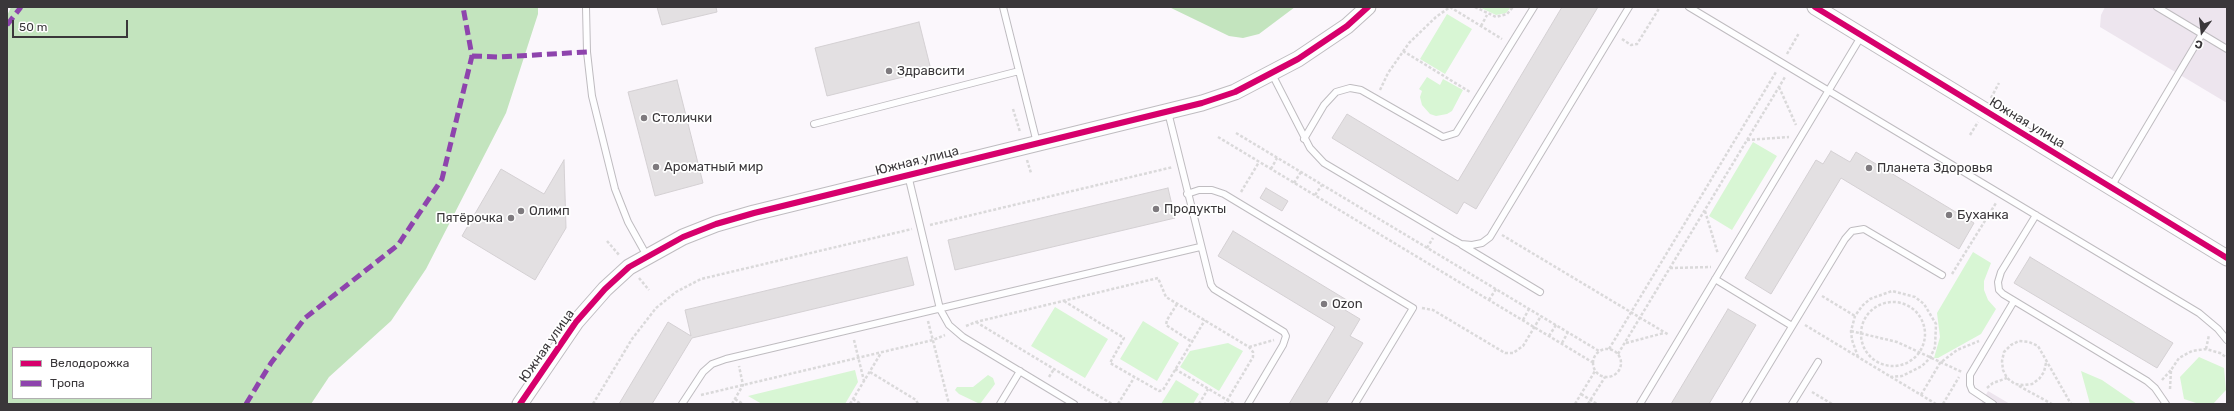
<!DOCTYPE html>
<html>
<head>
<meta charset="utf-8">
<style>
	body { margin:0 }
	#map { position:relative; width:2234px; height:411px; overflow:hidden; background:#fbf7fc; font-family:Rubik,sans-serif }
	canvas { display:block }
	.frame { position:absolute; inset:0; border:8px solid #3a373a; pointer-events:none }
	.legend { position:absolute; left:12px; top:347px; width:140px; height:52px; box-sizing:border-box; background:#fff; border:1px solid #b0afb0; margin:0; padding:5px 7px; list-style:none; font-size:12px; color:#3a373a }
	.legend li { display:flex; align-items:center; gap:8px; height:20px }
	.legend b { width:20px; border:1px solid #b0afb0 }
	.north { position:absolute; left:2182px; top:12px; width:40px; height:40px; -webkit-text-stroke:3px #fff; paint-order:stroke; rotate:195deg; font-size:11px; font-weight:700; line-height:16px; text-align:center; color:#3a373a }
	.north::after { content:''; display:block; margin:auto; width:14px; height:18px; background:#3a373a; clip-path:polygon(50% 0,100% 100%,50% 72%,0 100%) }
	.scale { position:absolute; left:12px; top:20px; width:116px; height:18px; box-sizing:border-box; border:2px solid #3a373a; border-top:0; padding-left:5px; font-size:12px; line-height:14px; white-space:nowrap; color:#3a373a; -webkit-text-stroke:3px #fff; paint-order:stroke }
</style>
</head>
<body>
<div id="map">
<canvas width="2234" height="411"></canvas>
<div class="frame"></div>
<ul class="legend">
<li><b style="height:5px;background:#d6006c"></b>Велодорожка</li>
<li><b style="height:5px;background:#8e44ad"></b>Тропа</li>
</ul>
<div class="north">С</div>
<div class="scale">50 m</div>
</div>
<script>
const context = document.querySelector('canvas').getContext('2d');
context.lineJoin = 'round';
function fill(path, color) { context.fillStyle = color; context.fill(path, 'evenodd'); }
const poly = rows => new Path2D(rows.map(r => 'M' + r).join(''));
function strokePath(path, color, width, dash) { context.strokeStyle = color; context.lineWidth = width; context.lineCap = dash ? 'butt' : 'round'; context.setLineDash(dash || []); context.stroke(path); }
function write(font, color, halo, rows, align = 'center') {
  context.font = font + ' Rubik,sans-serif'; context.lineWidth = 3.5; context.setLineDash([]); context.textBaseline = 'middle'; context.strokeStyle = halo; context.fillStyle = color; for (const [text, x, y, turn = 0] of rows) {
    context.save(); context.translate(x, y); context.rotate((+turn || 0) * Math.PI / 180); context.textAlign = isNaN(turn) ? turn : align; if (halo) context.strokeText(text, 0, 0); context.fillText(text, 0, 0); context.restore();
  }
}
fill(poly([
	[2105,7,2227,7,2227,103,2100,27,2101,15],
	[1988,391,2010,404,1981,404]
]), '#ede5ee');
fill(poly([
	[1479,7,1511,7,1506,13,1496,15],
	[1447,14,1472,29,1445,74,1420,59],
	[1427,77,1440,85,1443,79,1463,90,1452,111,1447,114,1436,116,1430,114,1422,105,1420,97,1422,91,1419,89],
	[1753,142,1777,156,1732,230,1709,216],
	[1973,252,1991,263,1984,281,1984,290,1988,300,1996,309,1981,334,1938,358,1934,358,1940,337,1937,313],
	[1055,307,1108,339,1085,378,1031,346],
	[1143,321,1179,343,1157,381,1120,359],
	[1228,343,1243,351,1219,391,1180,367,1190,351],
	[2199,357,2224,368,2226,390,2213,404,2199,404,2184,399,2180,377],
	[855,370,858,382,845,404,762,404,748,396],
	[2081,371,2102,380,2137,404,2090,404],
	[988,375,993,378,995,384,980,404,959,394,955,390,957,387,973,387],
	[1176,380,1199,394,1193,404,1161,404]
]), '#d8f6d4');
fill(poly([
	[11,7,538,7,538,14,506,113,426,269,391,321,329,377,311,404,7,404,7,16],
	[13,348,151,348,151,398,13,398],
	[1169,7,1295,7,1259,34,1243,38,1229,36]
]), '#c3e4be');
const building = poly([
	[657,7,716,7,717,12,662,25,657,7],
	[1562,7,1598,7,1476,209,1464,202,1457,214,1332,138,1347,114,1458,181,1562,7],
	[919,22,931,70,827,96,815,48,919,22],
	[677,80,703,183,655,196,628,92,677,80],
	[1831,151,1850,162,1856,152,1974,223,1959,249,1841,178,1771,294,1745,278,1816,160,1823,164,1831,151],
	[564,160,566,228,535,280,462,236,501,169,544,194,564,160],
	[1168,188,1175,218,955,270,948,240,1168,188],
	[1266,188,1288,201,1282,211,1260,198,1266,188],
	[1233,231,1350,302,1345,310,1360,319,1350,336,1363,343,1326,404,1289,404,1335,327,1218,256,1233,231],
	[907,257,914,285,692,338,652,404,619,404,668,322,691,336,685,310,907,257],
	[2030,257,2173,343,2157,368,2014,283,2030,257],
	[1728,309,1756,325,1709,404,1671,404,1728,309]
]);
fill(building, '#e3e0e2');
strokePath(building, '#d4d0d3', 1);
const service = poly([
	[586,7,587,52,592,96,615,189,628,222,647,256],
	[1003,7,1037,143],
	[1689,7,2199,313,2218,329,2227,340],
	[2157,7,2227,49],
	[1272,74,1310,148,1324,163,1452,239,1461,244,1472,245,1482,243,1490,237,1629,7],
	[1168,112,1211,285,1214,289,1284,332,1286,336,1283,345,1248,404],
	[814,124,1019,71],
	[1304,139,1324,105,1336,92,1350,88,1361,90,1443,137,1456,133,1534,7],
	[908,175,940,309,949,325,963,337,1074,404],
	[2111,187,2202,34],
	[1187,194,1199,190,1212,190,1224,194,1413,308,1355,404],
	[2036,215,2001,272,1998,282,1999,290,2003,294,2147,381,2155,388,2166,404],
	[1462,245,1540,292],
	[1715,279,1792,326],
	[682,404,703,372,712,364,726,359,1200,247],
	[1000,404,1020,371],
	[1640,404,1862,35],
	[1745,404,1845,239,1852,231,1864,229,1942,275],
	[1792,404,1818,362],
	[1993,404,1972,390,1970,385,1970,375,2014,301]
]);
const tertiary = poly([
	[1815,7,2227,258],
	[520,404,576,322,605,289,629,267,683,237,716,224,754,213,1202,103,1235,92,1298,59,1347,26,1368,7]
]);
strokePath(service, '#bfbcc0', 8);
strokePath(tertiary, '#bfbcc0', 17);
strokePath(poly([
	[1450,7,1502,39],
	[1475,7,1496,17,1507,14,1513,7],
	[1481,26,1487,15],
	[1622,39,1631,45,1637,44,1660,7],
	[1403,51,1470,92],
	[1787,54,1799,33],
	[1779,87,1796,125],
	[1380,90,1388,73,1409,43,1436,17,1450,7],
	[1991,98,1999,83],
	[1013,109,1020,132],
	[1236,133,1599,351],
	[1970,135,1978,122],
	[1218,137,1592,362],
	[1747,140,1789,137],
	[1027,160,1031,173],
	[1271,169,1277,158],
	[1294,183,1301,172],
	[1241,192,1259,162],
	[1315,195,1322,185],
	[1705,211,1718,254],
	[930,225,1173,167],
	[1502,235,1669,335],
	[607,241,620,256],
	[1427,248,1433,238],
	[1670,268,1711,267],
	[1952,274,1996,203],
	[639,278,649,290],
	[1822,296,1855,316],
	[1489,300,1496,289],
	[1064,301,1124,338,1110,363,1159,391,1163,390,1205,320],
	'1861 334a32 32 0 1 1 64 0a32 32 0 1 1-64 0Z',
	[1177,304,1167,320,1166,325,1192,342],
	[1422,308,1433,310,1505,353,1513,353,1523,346,1541,316],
	[1523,320,1529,309],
	[928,321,949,404],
	[976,322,1112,404],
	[1805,325,1936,404],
	[966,326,976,322,1158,278,1166,297,1249,347,1253,352,1253,357,1225,404],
	[1851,331,1897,342,1962,372],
	[1549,336,1556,325],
	[854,340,864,381],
	[1562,343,1568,332],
	[1626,343,1664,333],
	[1249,347,1274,340],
	[1609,349,1776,72],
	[2206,349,2209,335],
	'1593 363a14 14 0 1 1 28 0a14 14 0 1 1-28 0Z',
	[1618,354,1785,77],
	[1858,357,1852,340,1851,331,1855,316,1862,306,1870,299,1892,291,1915,297,1924,304,1936,324,1935,347,1930,358,1922,366,1902,376,1890,377],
	[2046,363,2044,372,2039,379,2032,384,2023,385,2015,384,2007,378,2003,370,2002,361,2004,352,2011,345,2019,341,2029,342,2038,346,2071,404],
	[1175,369,1234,404],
	[870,372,916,400,918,404],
	[1049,377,1054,369],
	[2162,380,2171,370],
	[2019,386,2052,404],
	[1987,388,1993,383,2007,378],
	[2170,389,2171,370,2179,358,2192,351,2206,349,2220,353,2227,358],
	[1812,392,1832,404],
	[1581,394,1597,404],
	[701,395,933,340,945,335],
	[1921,395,1940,363,1957,350,1979,341],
	[735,399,743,404],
	[853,399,861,404],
	[593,404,632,339,656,308,676,292,701,279,912,229],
	[732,404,743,385,739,366],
	[850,404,881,353],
	[1118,404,1134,378],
	[1199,404,1208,389],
	[1575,404,1595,371],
	[1588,404,1605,377],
	[1943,404,1959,377]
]), '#dad9da', 2.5, [3, 2]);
strokePath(service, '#fefeff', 6);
strokePath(tertiary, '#fefeff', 15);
strokePath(poly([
	[7,25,21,7],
	[472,56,499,57,587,52],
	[246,404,271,363,305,318,398,245,442,179,472,56,463,7]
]), '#8e44ad', 5, [10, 5]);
strokePath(poly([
	[1815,7,2227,258],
	[520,404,576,322,605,289,629,267,683,237,716,224,754,213,1202,103,1235,92,1298,59,1347,26,1368,7]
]), '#d6006c', 6);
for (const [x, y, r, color] of [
	[889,71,4,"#7e7a7e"],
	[644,118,4,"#7e7a7e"],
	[656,167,4,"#7e7a7e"],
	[1869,168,4,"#7e7a7e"],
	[1156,209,4,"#7e7a7e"],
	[521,211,4,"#7e7a7e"],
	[1949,215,4,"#7e7a7e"],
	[511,218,4,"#7e7a7e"],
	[1324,304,4,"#7e7a7e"]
]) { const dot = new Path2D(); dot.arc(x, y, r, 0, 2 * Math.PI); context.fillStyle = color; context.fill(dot); strokePath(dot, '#fff', 1.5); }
write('13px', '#3a373a', '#fff', [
	["Здравсити",897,71],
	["Столички",652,118],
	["Ароматный мир",664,167],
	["Планета Здоровья",1877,168],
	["Продукты",1164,209],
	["Олимп",529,211],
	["Буханка",1957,215],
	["Пятёрочка",503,218,"right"],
	["Ozon",1332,304]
], 'left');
write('13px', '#3a373a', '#fff', [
	["Южная улица",2027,123,31],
	["Южная улица",917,161,-14],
	["Южная улица",547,346,-55]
]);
</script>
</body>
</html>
